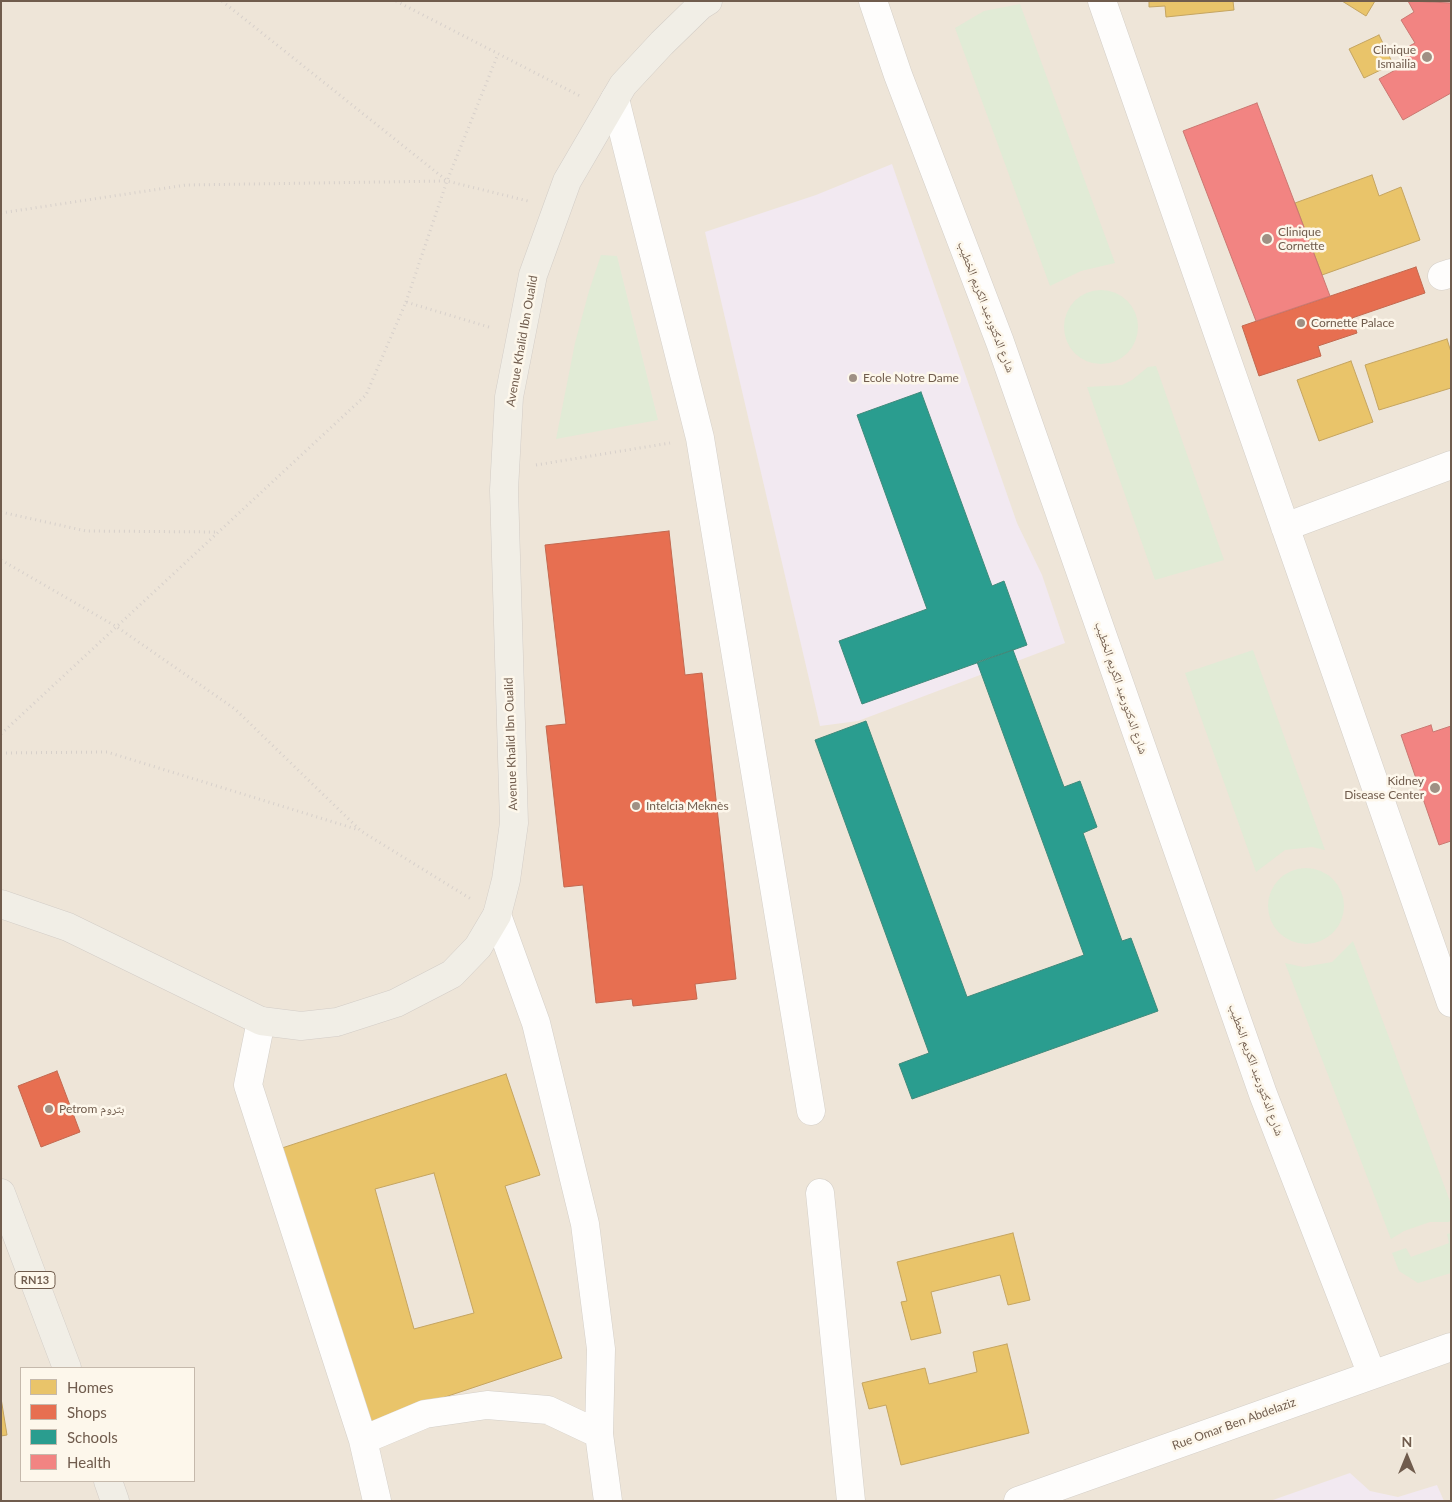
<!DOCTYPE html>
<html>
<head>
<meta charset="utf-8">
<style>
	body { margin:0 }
	#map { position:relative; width:1452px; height:1502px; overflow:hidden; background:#f5f2ea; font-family:Lato,sans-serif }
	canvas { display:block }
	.frame { position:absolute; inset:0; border:2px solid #705c4d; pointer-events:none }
	.legend { position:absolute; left:20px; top:1367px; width:175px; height:115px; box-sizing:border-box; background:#fdf7eb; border:1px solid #c5b9ac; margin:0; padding:6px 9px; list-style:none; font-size:15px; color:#705c4d }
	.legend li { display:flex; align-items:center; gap:10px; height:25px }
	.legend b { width:25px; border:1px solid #c5b9ac }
	.north { position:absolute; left:1382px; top:1432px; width:50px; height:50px; -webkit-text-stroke:4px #fdf7eb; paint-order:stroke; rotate:0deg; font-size:14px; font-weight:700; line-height:20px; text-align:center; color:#705c4d }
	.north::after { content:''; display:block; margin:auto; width:18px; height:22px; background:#705c4d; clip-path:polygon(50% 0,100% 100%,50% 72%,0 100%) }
</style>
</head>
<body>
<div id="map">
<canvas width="1452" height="1502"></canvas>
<div class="frame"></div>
<ul class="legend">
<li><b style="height:14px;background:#e9c46a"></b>Homes</li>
<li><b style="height:14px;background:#e76f51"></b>Shops</li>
<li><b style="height:14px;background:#2a9d8f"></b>Schools</li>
<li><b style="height:14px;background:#f28482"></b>Health</li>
</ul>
<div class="north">N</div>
</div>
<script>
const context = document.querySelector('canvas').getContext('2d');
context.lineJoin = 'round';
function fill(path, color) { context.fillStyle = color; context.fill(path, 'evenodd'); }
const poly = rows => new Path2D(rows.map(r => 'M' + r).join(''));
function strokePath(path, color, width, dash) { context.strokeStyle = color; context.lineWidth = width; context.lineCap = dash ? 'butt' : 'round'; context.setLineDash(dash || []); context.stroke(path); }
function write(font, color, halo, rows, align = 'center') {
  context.font = font + ' Lato,"Noto Naskh Arabic",sans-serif'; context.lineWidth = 5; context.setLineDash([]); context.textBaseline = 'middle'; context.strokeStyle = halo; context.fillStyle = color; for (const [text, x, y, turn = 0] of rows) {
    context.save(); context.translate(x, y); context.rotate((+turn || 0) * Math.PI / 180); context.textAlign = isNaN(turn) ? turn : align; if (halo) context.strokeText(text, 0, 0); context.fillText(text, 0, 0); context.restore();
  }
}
fill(poly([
	[1,1,1451,1,1451,1501,1,1501],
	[21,1368,194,1368,194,1481,21,1481]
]), '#eee5d8');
fill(poly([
	[892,164,1017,523,1042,575,1065,643,858,721,820,726,705,232,816,195],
	[1350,1473,1370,1491,1398,1497,1437,1485,1444,1501,1270,1501]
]), '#f2e9f1');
fill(poly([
	[1020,4,1115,263,1081,271,1050,286,955,28,984,11],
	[601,255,617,256,658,420,556,439,575,343,589,291],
	'1064 327a37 37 0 1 1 74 0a37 37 0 1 1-74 0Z',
	[1156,366,1224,560,1155,580,1087,387,1122,385,1132,380,1148,367],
	[1253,650,1325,850,1312,847,1285,850,1256,872,1185,673],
	'1268 906a38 38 0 1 1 76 0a38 38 0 1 1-76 0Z',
	[1353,941,1451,1204,1451,1221,1448,1222,1430,1222,1404,1231,1391,1239,1285,963,1303,967,1332,962],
	[1451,1233,1451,1273,1418,1283,1399,1271,1392,1253,1406,1248,1411,1257,1449,1243,1447,1234]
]), '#e1ebd6');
const homes = poly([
	[1149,1,1233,1,1234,10,1166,17,1165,6,1149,7,1149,1],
	[1342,1,1375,1,1366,16,1342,1],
	[1379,35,1393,64,1364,78,1349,49,1379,35],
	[1372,175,1379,196,1401,187,1420,240,1322,275,1295,203,1372,175],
	[1447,339,1451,352,1451,388,1379,410,1365,365,1447,339],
	[1351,361,1373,422,1319,441,1297,380,1351,361],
	[506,1074,540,1175,505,1186,562,1358,367,1423,276,1150,506,1074],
	[434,1173,474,1313,414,1329,375,1189,434,1173],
	[1013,1233,1030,1300,1008,1305,1000,1275,931,1292,941,1333,911,1340,901,1302,907,1301,897,1262,1013,1233],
	[1007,1344,1029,1433,901,1465,886,1405,869,1409,862,1383,925,1368,929,1384,977,1372,973,1352,1007,1344],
	[1,1398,7,1435,1,1436,1,1398]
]);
fill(homes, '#e9c46a');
strokePath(homes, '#c5a561', 1);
const shops = poly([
	[1416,267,1425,293,1352,318,1357,333,1318,346,1321,356,1259,376,1242,326,1416,267],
	[669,531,685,675,702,673,736,979,695,984,697,999,633,1006,632,999,596,1003,583,885,564,887,546,726,566,724,545,545,669,531],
	[57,1071,80,1132,41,1147,18,1086,57,1071]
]);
fill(shops, '#e76f51');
strokePath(shops, '#c36950', 1);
const schools = poly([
	[921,392,992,586,1004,581,1027,645,862,704,839,641,927,609,857,415,921,392],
	[1013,650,1064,787,1080,781,1097,827,1083,833,1122,941,1131,938,1158,1011,912,1099,899,1064,929,1053,815,740,866,721,967,997,1084,955,977,662,1013,650]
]);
fill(schools, '#2a9d8f');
strokePath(schools, '#3f8a7b', 1);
const health = poly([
	[1408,1,1451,3,1451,93,1403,120,1379,79,1408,63,1400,51,1415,43,1401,20,1414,12,1408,1],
	[1257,103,1330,296,1256,321,1183,131,1257,103],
	[1431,725,1433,732,1451,726,1451,841,1439,845,1401,735,1431,725]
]);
fill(health, '#f28482');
strokePath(health, '#cb7872', 1);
const minor = poly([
	[873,1,898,75,1000,342,1263,1094,1372,1375],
	[1102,1,1451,1003],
	[615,99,700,438,811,1111],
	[1442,276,1451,273],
	[1285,527,1451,465],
	[497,915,536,1023,585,1224,601,1349,599,1434,608,1501],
	[261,1021,248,1085,363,1440,377,1501],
	[820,1193,851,1501],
	[363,1440,425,1414,487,1405,548,1410,599,1434],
	[1018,1501,1451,1347]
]);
const major = poly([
	[1,904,68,927,261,1021,301,1026,337,1022,396,1003,452,974,478,947,497,915,506,880,514,823,504,490,509,397,533,275,567,181,623,85,662,43,700,6,708,1],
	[1,1193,67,1368],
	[108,1481,115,1501]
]);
strokePath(minor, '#d4cfc8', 29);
strokePath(major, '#d3cdc7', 29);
strokePath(poly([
	[222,1,446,180],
	[396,1,582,97],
	[1,213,186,185,447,181,528,201],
	[406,302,447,181,498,54],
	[536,465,670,443],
	[1,512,86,531,217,532],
	[1,560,117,627,235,709,361,831,471,899],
	[1,734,366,395,406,302,492,328],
	[1,753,107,752,359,830]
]), '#d7d0cb', 3, [1, 4]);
strokePath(minor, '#fefdfc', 28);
strokePath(major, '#f1eee6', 28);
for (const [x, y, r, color] of [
	[1427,57,6,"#9f9084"],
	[1267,239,6,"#9f9084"],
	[1301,323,5,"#9f9084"],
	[853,378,5,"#9f9084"],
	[1435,788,6,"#9f9084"],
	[636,806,5,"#9f9084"],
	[49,1109,5,"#9f9084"]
]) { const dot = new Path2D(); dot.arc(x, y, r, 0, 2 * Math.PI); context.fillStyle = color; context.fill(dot); strokePath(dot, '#fdf7eb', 2); }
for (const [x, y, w] of [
	[35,1280,40]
]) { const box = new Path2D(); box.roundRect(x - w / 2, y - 8.5, w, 17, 4); context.fillStyle = '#fdf7eb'; context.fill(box); strokePath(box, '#705c4d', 1); }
write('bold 11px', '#705c4d', null, [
	["RN13",35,1280]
]);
write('12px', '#705c4d', '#fdf7eb', [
	["Clinique",1416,50,"right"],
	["Ismailia",1416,64,"right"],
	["Clinique",1278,232],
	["Cornette",1278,246],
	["Cornette Palace",1311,323],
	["Ecole Notre Dame",863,378],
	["Kidney",1424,781,"right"],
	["Disease Center",1424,795,"right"],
	["Intelcia Meknès",646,806],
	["Petrom بتروم",59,1109]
], 'left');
write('12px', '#705c4d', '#fdf7eb', [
	["شارع الدكتورعبد الكريم الخطيب",986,307,69],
	["Avenue Khalid Ibn Oualid",522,341,-80],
	["شارع الدكتورعبد الكريم الخطيب",1121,688,71],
	["Avenue Khalid Ibn Oualid",511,744,-92],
	["شارع الدكتورعبد الكريم الخطيب",1256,1070,70],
	["Rue Omar Ben Abdelaziz",1234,1424,-20]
]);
</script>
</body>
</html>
